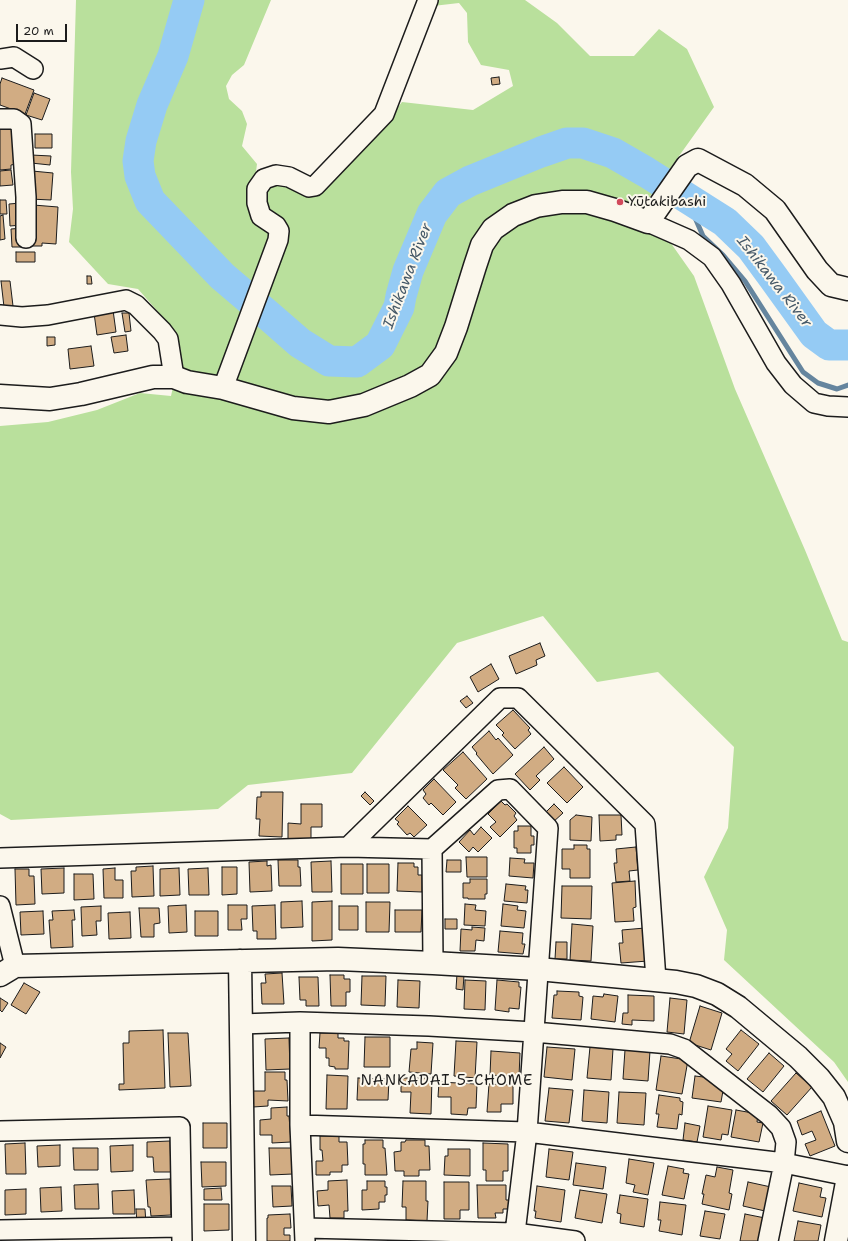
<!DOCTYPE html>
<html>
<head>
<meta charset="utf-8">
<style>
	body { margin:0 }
	#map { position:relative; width:848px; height:1241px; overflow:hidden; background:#fbf7ec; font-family:"Shantell Sans",sans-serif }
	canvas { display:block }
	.scale { position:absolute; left:16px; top:24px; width:51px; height:18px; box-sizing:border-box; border:2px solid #1c1c1c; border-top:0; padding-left:5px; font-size:12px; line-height:14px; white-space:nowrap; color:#1c1c1c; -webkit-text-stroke:3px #fbf7ec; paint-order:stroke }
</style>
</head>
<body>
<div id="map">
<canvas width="848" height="1241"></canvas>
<div class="scale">20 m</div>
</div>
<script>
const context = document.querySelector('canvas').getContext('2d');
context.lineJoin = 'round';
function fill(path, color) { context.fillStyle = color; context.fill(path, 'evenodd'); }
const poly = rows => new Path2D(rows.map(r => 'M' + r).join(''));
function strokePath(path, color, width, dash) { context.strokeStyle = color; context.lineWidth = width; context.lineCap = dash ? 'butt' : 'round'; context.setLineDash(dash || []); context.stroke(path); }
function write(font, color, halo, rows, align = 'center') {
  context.font = font + ' "Shantell Sans",sans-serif'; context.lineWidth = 4; context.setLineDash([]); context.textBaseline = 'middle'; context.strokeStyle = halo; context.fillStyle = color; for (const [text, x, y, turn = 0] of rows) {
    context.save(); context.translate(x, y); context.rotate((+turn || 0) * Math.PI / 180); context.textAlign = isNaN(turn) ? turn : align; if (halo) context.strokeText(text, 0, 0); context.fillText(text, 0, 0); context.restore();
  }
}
fill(poly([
	[76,0,271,0,244,65,232,75,226,86,229,99,242,111,247,124,242,146,257,164,255,179,293,189,321,194,365,148,402,102,473,110,513,86,509,70,481,65,468,42,467,13,459,3,433,6,435,0,525,0,557,23,590,56,634,56,659,29,687,49,714,107,644,205,694,276,735,389,805,550,842,640,848,642,848,1082,834,1062,724,960,727,930,704,877,728,828,734,747,658,672,597,682,543,616,457,643,352,773,248,785,218,809,11,820,0,814,0,426,48,422,97,410,140,393,171,396,181,351,175,331,138,289,108,284,69,242,73,209,71,172]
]), '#b9e09c');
strokePath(poly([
	[686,197,703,236,723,255,745,281,803,372,818,383,837,389,848,385]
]), '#65859e', 5);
strokePath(poly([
	[189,0,173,56,152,105,141,141,138,161,140,176,150,201,222,276,269,316,300,343,329,361,357,362,380,345,399,307,401,296,408,271,432,214,448,193,470,181,541,152,567,143,583,143,613,153,646,172,725,222,751,247,773,277,814,334,829,345,848,345]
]), '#95cbf4', 31);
const building = poly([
	[499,77,500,84,492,85,491,78,499,77],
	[2,78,34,90,25,114,0,105,0,84,2,78],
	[34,93,50,99,42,120,26,115,34,93],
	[16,128,16,164,11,165,11,169,0,170,0,129,16,128],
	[35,134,52,134,52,148,35,148,35,134],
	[31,155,51,156,50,165,31,163,31,155],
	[11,170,13,185,0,186,0,171,11,170],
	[32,171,53,173,51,200,30,199,32,171],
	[0,200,6,200,7,214,0,214,0,200],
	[21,203,22,225,10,226,9,204,21,203],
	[33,205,58,207,56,244,42,243,42,246,29,246,33,205],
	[3,215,5,239,0,240,0,216,3,215],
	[23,228,24,247,12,247,11,229,23,228],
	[16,252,35,252,35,262,16,262,16,252],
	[87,276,91,276,92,284,87,284,87,276],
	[1,281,10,281,13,306,4,307,1,281],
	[113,310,116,332,97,335,94,313,113,310],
	[122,313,129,313,131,331,125,332,122,313],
	[126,335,128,351,114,353,111,337,126,335],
	[47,337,55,337,55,345,47,346,47,337],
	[91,346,94,366,70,369,68,349,91,346],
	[540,643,545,656,536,660,537,665,516,674,509,656,540,643],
	[491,664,499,679,478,692,470,677,491,664],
	[467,696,473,703,466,708,460,701,467,696],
	[513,710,530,728,528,730,531,734,515,749,502,735,504,733,496,725,513,710],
	[489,731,496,740,498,738,513,755,493,774,476,754,477,753,472,747,489,731],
	[544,747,554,759,536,776,540,780,530,790,515,774,544,747],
	[463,752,487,779,466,799,455,788,458,785,443,770,463,752],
	[564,767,583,787,567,803,547,783,564,767],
	[434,779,456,802,443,815,431,803,429,805,423,798,426,794,423,790,434,779],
	[261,792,283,792,282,837,259,836,260,819,256,819,257,797,261,797,261,792],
	[365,792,374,801,370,805,361,796,365,792],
	[501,801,505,805,507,804,516,813,514,816,517,820,500,837,490,827,496,822,488,814,501,801],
	[301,804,322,804,322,827,311,827,311,840,288,840,288,823,301,824,301,804],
	[554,804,563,813,552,823,544,814,554,804],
	[408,806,427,825,414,837,410,833,407,835,397,824,399,822,395,819,408,806],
	[576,815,592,817,591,841,570,840,570,820,576,815],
	[599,815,621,815,622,835,616,835,616,840,600,841,599,815],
	[518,826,531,826,531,836,534,836,534,845,531,845,531,853,517,853,517,848,514,848,514,831,518,831,518,826],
	[481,827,492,838,478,852,473,847,469,852,459,842,470,830,474,835,481,827],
	[574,845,587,845,587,849,590,849,590,878,570,878,570,869,562,869,562,849,574,849,574,845],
	[636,847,638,870,629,871,630,881,616,882,614,863,617,863,616,849,636,847],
	[466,857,487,857,487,877,467,877,466,857],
	[510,858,525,859,524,863,534,863,533,878,509,876,510,858],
	[278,860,298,860,298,867,300,867,301,886,279,886,278,860],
	[447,860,461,860,461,872,446,872,447,860],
	[267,861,267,866,271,865,272,891,250,892,249,862,267,861],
	[331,861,332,892,312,892,311,862,331,861],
	[398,863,414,863,414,867,418,867,418,875,422,875,422,892,397,891,398,863],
	[341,864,363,864,363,894,341,894,341,864],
	[367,864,389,864,389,893,367,893,367,864],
	[153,866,154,896,132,897,131,871,136,871,136,867,153,866],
	[222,867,237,867,237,894,222,895,222,867],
	[64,868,64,893,42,894,41,869,64,868],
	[115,868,115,880,123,880,123,898,104,898,103,869,115,868],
	[179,868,180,895,160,896,160,869,179,868],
	[208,868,209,895,189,895,188,869,208,868],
	[15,869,29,869,29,876,34,876,35,904,16,905,15,869],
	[74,874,93,874,94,899,74,900,74,874],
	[470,879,487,879,487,894,485,894,485,899,468,899,468,898,463,898,463,883,470,883,470,879],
	[635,881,636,907,633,908,634,921,615,922,612,883,635,881],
	[506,884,526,886,525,890,528,890,527,903,504,901,506,884],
	[562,886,592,886,591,919,561,918,562,886],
	[302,901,303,927,281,928,281,902,302,901],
	[332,901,332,940,312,941,312,902,332,901],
	[366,902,390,902,389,932,366,932,366,902],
	[465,904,476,905,475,910,486,911,485,926,464,925,465,904],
	[503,904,518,906,517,910,526,911,524,928,501,926,503,904],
	[186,905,187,932,169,933,168,906,186,905],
	[228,905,247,905,247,919,241,919,242,930,228,930,228,905],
	[275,905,276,939,257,939,257,931,253,931,252,906,275,905],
	[101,906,101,921,96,921,97,935,82,936,81,907,101,906],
	[339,906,358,906,358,930,339,930,339,906],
	[139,908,159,908,160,923,154,924,154,937,141,937,139,908],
	[74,910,75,920,72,920,73,947,51,948,49,920,53,920,52,911,74,910],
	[395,910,422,910,421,932,395,932,395,910],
	[43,911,44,934,21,935,20,912,43,911],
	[195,911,218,911,218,936,195,936,195,911],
	[130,912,131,938,109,939,108,913,130,912],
	[445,919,457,919,457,929,445,929,445,919],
	[572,924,593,926,591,961,570,960,572,924],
	[472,927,485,928,484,941,476,940,475,951,460,951,461,929,472,930,472,927],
	[645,928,648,961,621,963,619,943,623,943,622,930,645,928],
	[500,931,523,933,522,944,525,944,523,954,498,952,500,931],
	[556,942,567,942,567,959,555,959,556,942],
	[282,973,284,1004,262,1004,261,983,266,983,265,974,282,973],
	[457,974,464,975,463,990,456,989,457,974],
	[330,975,344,975,344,979,350,979,350,992,346,992,346,1006,331,1006,330,975],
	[362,976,386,976,385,1006,361,1005,362,976],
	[299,977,318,977,319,1006,306,1006,306,1000,300,1000,299,977],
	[398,980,420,981,419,1008,397,1007,398,980],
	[465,980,486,981,485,1010,464,1009,465,980],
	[497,980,519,982,519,987,521,987,519,1009,509,1008,509,1012,495,1010,497,980],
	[24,983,40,992,26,1014,11,1005,24,983],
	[557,991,579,992,579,996,583,997,581,1020,552,1018,554,995,557,995,557,991],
	[604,994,618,996,615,1022,591,1019,593,996,603,997,604,994],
	[628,995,654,996,654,1021,632,1020,632,1025,622,1024,623,1013,628,1013,628,995],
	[0,998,8,1003,2,1012,0,1010,0,998],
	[670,998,687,1000,684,1034,667,1032,670,998],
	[700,1006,722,1013,711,1050,689,1043,700,1006],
	[163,1030,165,1088,119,1090,119,1084,124,1084,123,1043,129,1043,129,1031,163,1030],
	[741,1030,759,1044,738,1071,726,1061,732,1054,726,1049,741,1030],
	[168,1033,188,1033,191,1086,170,1087,168,1033],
	[320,1033,338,1033,338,1038,344,1038,344,1041,349,1041,348,1069,335,1069,335,1067,329,1066,329,1058,326,1058,326,1048,319,1048,320,1033],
	[365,1037,390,1037,390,1067,364,1067,365,1037],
	[289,1038,290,1069,266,1070,265,1039,289,1038],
	[456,1041,477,1042,475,1078,454,1076,456,1041],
	[417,1042,433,1043,431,1074,409,1072,411,1049,417,1049,417,1042],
	[0,1043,6,1047,0,1058,0,1043],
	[547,1047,575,1049,572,1080,544,1077,547,1047],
	[590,1047,613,1049,611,1080,587,1078,590,1047],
	[625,1050,650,1051,648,1081,623,1079,625,1050],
	[491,1051,520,1053,519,1077,490,1075,491,1051],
	[769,1053,784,1066,763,1092,747,1079,769,1053],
	[661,1056,688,1060,682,1094,656,1090,661,1056],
	[265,1072,285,1072,285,1080,287,1080,288,1101,268,1100,268,1106,253,1107,253,1091,265,1091,265,1072],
	[796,1073,812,1087,787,1115,771,1101,796,1073],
	[327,1075,348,1076,347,1109,326,1109,327,1075],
	[695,1076,720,1079,724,1085,721,1102,692,1098,695,1076],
	[358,1078,389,1079,388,1100,357,1100,358,1078],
	[401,1078,432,1078,431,1114,410,1113,411,1092,401,1092,401,1078],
	[439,1082,477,1084,476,1108,468,1108,467,1115,451,1114,451,1097,438,1097,439,1082],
	[489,1084,513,1085,513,1104,501,1104,501,1112,487,1112,489,1084],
	[549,1088,573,1090,569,1123,545,1121,549,1088],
	[584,1090,609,1092,607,1123,582,1121,584,1090],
	[619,1092,646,1093,644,1125,617,1123,619,1092],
	[659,1095,680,1098,680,1101,683,1102,682,1115,679,1114,677,1129,657,1127,659,1114,656,1114,659,1095],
	[708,1106,732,1110,728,1135,722,1134,721,1140,703,1137,708,1106],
	[287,1107,287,1116,289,1116,291,1142,272,1143,272,1135,260,1135,260,1120,271,1119,271,1108,287,1107],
	[736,1110,758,1114,757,1122,763,1123,759,1142,731,1137,736,1110],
	[821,1111,835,1146,810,1156,805,1144,816,1140,812,1131,802,1135,797,1121,821,1111],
	[203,1123,227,1123,227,1148,203,1148,203,1123],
	[685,1123,700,1126,697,1142,683,1140,685,1123],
	[320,1136,339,1136,339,1142,347,1142,348,1165,342,1165,342,1172,330,1172,330,1175,316,1175,316,1161,323,1161,322,1150,320,1150,320,1136],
	[365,1140,383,1140,383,1148,385,1148,387,1175,365,1175,365,1164,363,1164,363,1144,365,1144,365,1140],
	[406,1140,425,1140,425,1146,429,1146,430,1170,419,1170,419,1176,404,1176,404,1171,395,1171,394,1152,401,1151,401,1142,405,1142,406,1140],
	[170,1141,171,1172,154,1172,153,1157,147,1157,147,1142,170,1141],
	[25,1143,26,1174,6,1174,5,1144,25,1143],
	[483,1143,508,1144,508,1171,503,1171,503,1181,486,1181,486,1170,483,1170,483,1143],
	[60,1145,60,1166,38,1167,37,1146,60,1145],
	[133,1145,133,1171,111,1172,110,1146,133,1145],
	[73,1148,98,1148,98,1170,74,1170,73,1148],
	[269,1148,291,1148,293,1174,270,1175,269,1148],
	[448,1149,470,1149,470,1176,444,1175,445,1156,448,1156,448,1149],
	[549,1149,573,1152,569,1180,546,1177,549,1149],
	[629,1159,654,1163,648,1195,633,1192,635,1185,626,1183,629,1159],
	[201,1162,226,1162,226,1186,202,1187,201,1162],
	[576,1163,606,1167,603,1189,573,1185,576,1163],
	[668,1166,684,1169,683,1173,689,1174,684,1199,662,1195,668,1166],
	[717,1167,733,1170,729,1193,732,1194,729,1210,702,1204,704,1194,702,1194,706,1175,715,1177,717,1167],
	[170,1179,171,1215,151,1216,150,1207,148,1207,146,1180,170,1179],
	[347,1180,348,1211,344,1211,344,1218,330,1218,329,1205,318,1206,317,1191,328,1190,328,1181,347,1180],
	[367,1181,385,1181,385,1187,387,1187,387,1195,385,1195,385,1202,379,1202,379,1209,362,1210,362,1190,367,1190,367,1181],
	[403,1181,426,1181,426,1201,428,1201,427,1221,406,1220,406,1207,402,1207,403,1181],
	[444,1182,469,1182,469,1210,460,1210,460,1219,444,1219,444,1182],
	[748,1182,771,1187,765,1211,743,1206,748,1182],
	[799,1183,822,1188,820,1197,826,1198,822,1217,793,1211,799,1183],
	[98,1184,99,1209,75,1209,74,1185,98,1184],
	[477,1185,506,1185,506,1200,509,1200,508,1209,503,1209,503,1213,495,1213,496,1218,478,1218,477,1185],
	[272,1186,291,1186,292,1206,273,1207,272,1186],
	[537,1186,565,1190,561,1222,535,1218,536,1211,534,1211,537,1186],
	[61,1187,62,1211,41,1212,40,1188,61,1187],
	[221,1188,222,1200,204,1200,204,1189,221,1188],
	[26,1189,26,1214,5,1215,5,1190,26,1189],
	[134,1190,135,1214,113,1214,112,1191,134,1190],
	[580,1190,607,1194,602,1223,575,1218,580,1190],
	[620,1195,648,1199,644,1227,620,1223,621,1214,617,1213,620,1195],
	[660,1202,686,1205,682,1235,659,1231,661,1220,658,1220,660,1202],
	[204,1204,229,1204,229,1230,204,1231,204,1204],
	[136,1209,145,1209,146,1224,137,1224,136,1209],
	[705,1211,725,1214,720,1239,700,1236,705,1211],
	[290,1214,291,1228,284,1228,284,1235,290,1235,290,1241,267,1241,267,1218,268,1218,268,1215,290,1214],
	[745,1214,765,1218,761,1241,740,1241,745,1214],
	[798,1221,821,1225,818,1241,794,1241,798,1221]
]);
fill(building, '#d1ac83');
strokePath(building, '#1c1c1c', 1);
const street = poly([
	[0,59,14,57,33,69],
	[0,119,14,119,21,124,26,197,26,238],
	[648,222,689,240,712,257,731,284,776,363,793,385,814,403,828,406,848,407],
	[0,315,22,317,48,315,126,300,136,305,162,331,168,339,174,377],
	[223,388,278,240,279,231,276,226,261,216,257,203,257,189,264,179,276,175,289,177,309,187,315,186,384,114,428,0],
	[348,847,500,698,518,698,645,824,656,980],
	[432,849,433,963],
	[0,858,348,847,432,849,498,790,510,789,548,828,527,1132,515,1233],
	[0,906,15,966],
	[241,1024,300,1022],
	[300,1125,527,1132,784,1163,848,1176],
	[0,1131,180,1127,182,1241],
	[305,1228,515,1233,575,1241],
	[0,1230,181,1227],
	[305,1241,300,1125,300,1022,429,1026,534,1032,670,1044,684,1049,769,1115,781,1128,786,1142,784,1163,768,1241]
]);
const secondary = poly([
	[0,396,50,399,81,394,153,377,174,377,187,382,223,388,293,408,329,412,364,405,410,386,430,375,446,353,456,327,475,266,482,245,493,229,513,215,536,206,562,202,587,202,615,210,648,222,687,166,698,160,745,185,775,210,817,270,831,285,848,289],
	[240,961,244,1241],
	[0,975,15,966,338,959,433,963,538,969,676,982,696,986,717,994,738,1007,798,1057,819,1078,834,1097,845,1122,848,1141],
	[836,1241,848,1177]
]);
strokePath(street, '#1c1c1c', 22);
strokePath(secondary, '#1c1c1c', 25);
strokePath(street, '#fbf7ec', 19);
strokePath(secondary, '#fbf7ec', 22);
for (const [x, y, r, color] of [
	[620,202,4,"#d1495b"]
]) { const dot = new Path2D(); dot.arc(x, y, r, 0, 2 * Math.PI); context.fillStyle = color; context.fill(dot); strokePath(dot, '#fbf7ec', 1.5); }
write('14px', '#1c1c1c', '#fbf7ec', [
	["Yūtakibashi",628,202]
], 'left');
write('italic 15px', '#465968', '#fbf7ec', [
	["Ishikawa River",408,276,-69],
	["Ishikawa River",774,282,52]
]);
context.letterSpacing = '1px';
write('15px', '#1c1c1c', '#fbf7ec', [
	["NANKADAI 5-CHOME",447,1081]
]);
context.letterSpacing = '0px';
</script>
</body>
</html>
